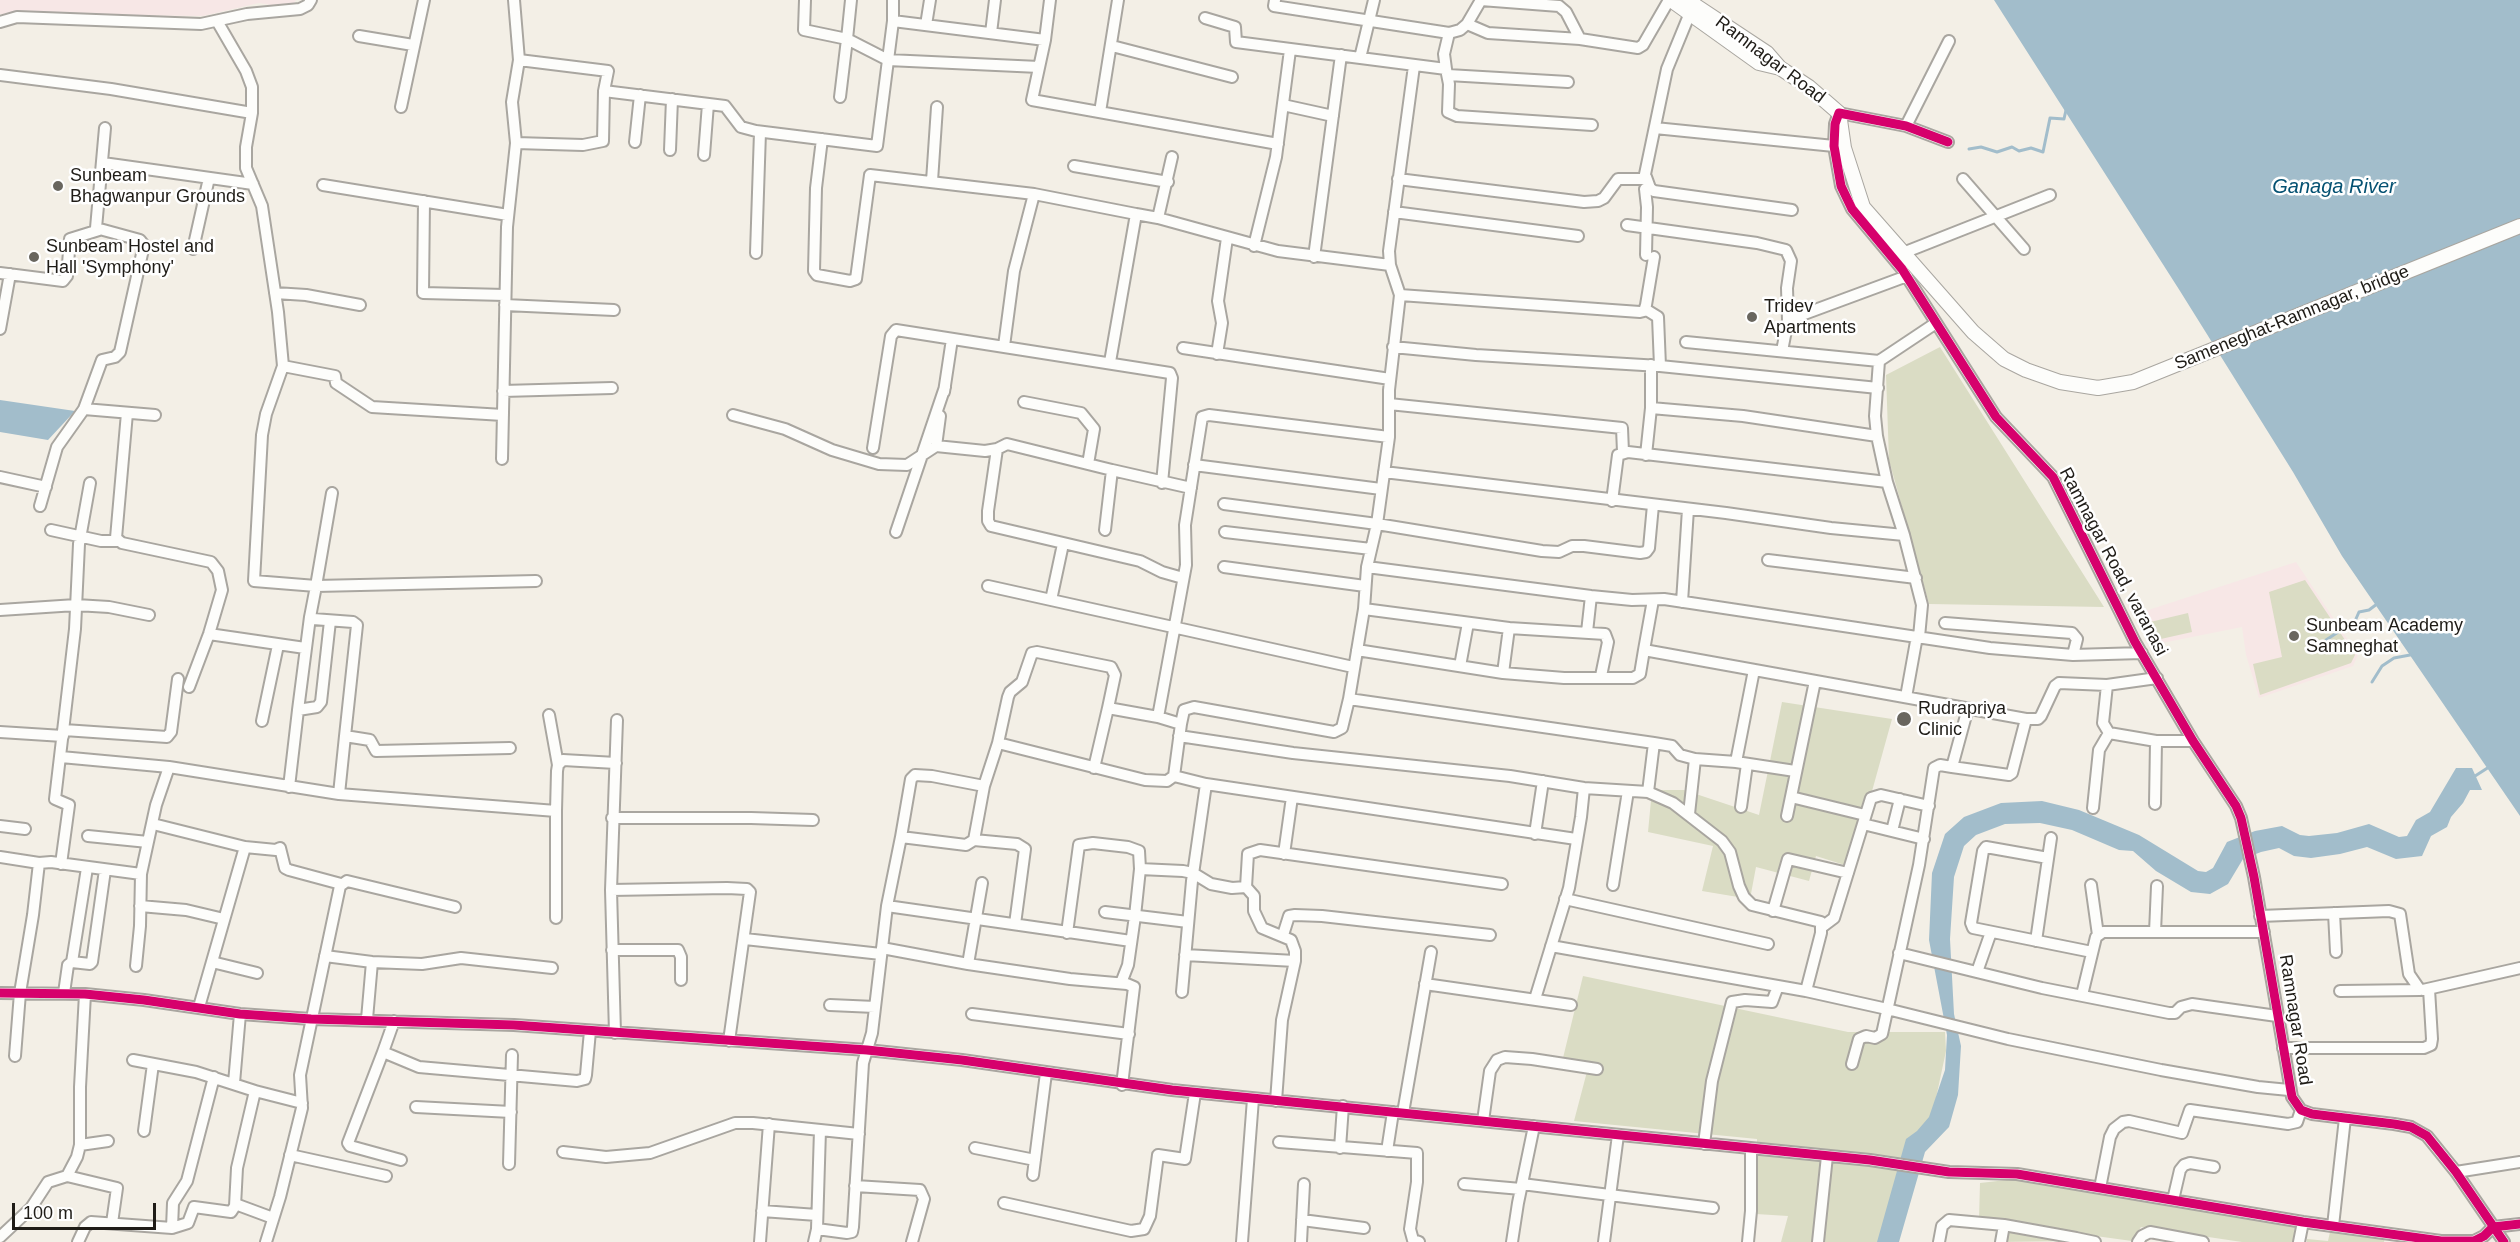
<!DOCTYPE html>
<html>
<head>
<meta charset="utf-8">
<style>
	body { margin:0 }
	#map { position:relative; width:2520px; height:1242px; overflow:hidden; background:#f3efe6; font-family:Helvetica,sans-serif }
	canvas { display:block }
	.scale { position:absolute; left:12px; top:1203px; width:144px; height:27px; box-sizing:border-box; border:3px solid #1f1c17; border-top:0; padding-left:8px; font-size:18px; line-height:21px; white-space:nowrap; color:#1f1c17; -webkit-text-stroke:4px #fff; paint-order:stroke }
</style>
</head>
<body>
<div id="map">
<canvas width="2520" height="1242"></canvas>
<div class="scale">100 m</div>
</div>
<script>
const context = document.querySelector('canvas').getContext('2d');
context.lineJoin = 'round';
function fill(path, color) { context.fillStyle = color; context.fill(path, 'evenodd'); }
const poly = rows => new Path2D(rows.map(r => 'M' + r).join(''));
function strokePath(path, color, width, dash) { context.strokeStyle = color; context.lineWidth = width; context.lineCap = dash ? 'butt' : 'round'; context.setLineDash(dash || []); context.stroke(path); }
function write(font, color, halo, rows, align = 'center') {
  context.font = font + ' Helvetica,sans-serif'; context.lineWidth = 5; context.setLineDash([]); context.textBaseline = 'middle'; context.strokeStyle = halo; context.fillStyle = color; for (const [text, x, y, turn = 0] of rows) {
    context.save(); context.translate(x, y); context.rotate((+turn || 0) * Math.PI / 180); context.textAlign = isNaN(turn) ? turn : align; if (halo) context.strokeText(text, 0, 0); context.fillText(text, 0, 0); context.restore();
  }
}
fill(poly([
	[0,0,296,0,293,4,282,7,259,3,203,16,0,14],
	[2296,562,2358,655,2353,666,2259,698,2246,655,2242,627,2152,645,2136,614]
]), '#f7e7e6');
fill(poly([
	[1940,347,2104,607,1929,604,1889,460,1886,375],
	[2305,580,2355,655,2351,663,2260,695,2253,664,2282,657,2269,592],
	[2188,613,2192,632,2152,641,2146,623],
	[1782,702,1892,719,1851,867,1816,856,1809,881,1756,867,1750,899,1702,891,1713,846,1648,832,1652,790,1684,790,1759,815],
	[1583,976,1848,1032,1945,1032,1946,1051,1929,1131,1884,1242,1781,1242,1788,1216,1756,1214,1757,1139,1574,1121,1589,1064,1562,1062],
	[2015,1179,2296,1223,2293,1242,2242,1242,2141,1227,2132,1241,1979,1220,1980,1183],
	[2008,1231,2070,1241,1999,1242],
	[2330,1232,2385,1238,2384,1242,2307,1242,2307,1239,2328,1241]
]), '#dadcc4');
fill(poly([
	[1994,0,2520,0,2520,816,2342,556,2293,472,2180,291],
	[0,400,75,411,48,440,0,432],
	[2456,768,2472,768,2482,790,2470,790,2463,803,2451,817,2447,827,2431,836,2422,856,2396,859,2367,847,2340,854,2311,858,2294,856,2279,848,2261,852,2243,859,2228,884,2210,894,2191,892,2156,871,2133,851,2119,850,2072,830,2040,823,2005,824,1976,835,1964,846,1954,877,1950,939,1954,1014,1961,1046,1958,1095,1949,1127,1925,1152,1899,1242,1877,1242,1906,1139,1917,1131,1929,1117,1945,1070,1947,1035,1929,940,1932,873,1945,834,1964,817,2001,803,2042,801,2079,810,2139,835,2198,871,2206,872,2213,868,2227,842,2255,831,2282,826,2300,835,2309,836,2337,833,2369,824,2399,837,2407,836,2416,820,2430,812]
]), '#a2bdcb');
strokePath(poly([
	[1969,149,1981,147,1997,152,2012,147,2019,151,2031,148,2043,152,2050,118,2064,119,2066,110],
	[2326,640,2355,621,2359,612,2369,610,2377,604],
	[2372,682,2382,666,2394,658,2410,655,2411,653],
	[2472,778,2489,767]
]), '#a2bdcb', 3);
const minor = poly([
	[805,0,804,30,847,39,840,97],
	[851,0,847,39,888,60,1039,67],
	[1050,0,1045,40,1032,100,1278,144],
	[1275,0,1274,6,1449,33,1444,54,1446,69],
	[1205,18,1235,27,1236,42,1446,69,1449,84,1448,112,1457,116,1592,125],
	[217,21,246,71,252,87,252,113,246,147,246,168,262,206,278,312,283,366,266,414,262,435,254,581,316,586,332,493],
	[893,21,1045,40],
	[0,22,17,17,201,24,247,14,300,9,308,5,311,0],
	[1467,24,1488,33,1580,39,1638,48,1643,45,1669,0],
	[926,25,930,0],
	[991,33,995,0],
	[1449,33,1460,30,1467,24,1481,0,1559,6,1566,12,1580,39],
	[359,36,413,45],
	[1112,46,1232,77],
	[1360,58,1374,0],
	[519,60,608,71,604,91,725,106,741,127,756,131,877,146,893,21,893,0],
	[1414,66,1389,251,1390,265,1400,295,1389,390,1389,437,1377,524,1367,567,1364,609,1509,628,1503,673,1564,678,1633,678,1640,674,1644,650,2026,719,2038,719,2041,716,2055,686,2059,683,2107,685,2157,678],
	[0,75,111,89,252,113],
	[1448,75,1568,82],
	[1283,105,1333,116],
	[401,107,424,0],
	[1100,112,1118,0],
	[1906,126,1949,41],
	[1655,128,1834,146],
	[822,139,816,188,814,271,817,275,850,281,856,279,870,175,1034,194],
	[635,142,640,95],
	[1948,142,1906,126,1839,113,1835,124,1834,146,1841,186,1852,209,1902,269,1996,417,2053,477,2135,642,2193,741,2236,806,2241,818,2254,877,2292,1097,2301,1110,2312,1114,2394,1124,2411,1127,2427,1136,2456,1172,2504,1242],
	[516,143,583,145,603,141,604,91],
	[670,150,672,99],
	[704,155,708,104],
	[103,163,253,184],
	[1074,166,1168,182],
	[1646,177,1650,188,1654,191,1792,210],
	[1398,179,1584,202,1598,201,1604,198,1618,179,1644,179,1667,69,1690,13],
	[1963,179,2024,249],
	[932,181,937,107],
	[323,185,508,215],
	[1645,189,1647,207,1646,255],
	[424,201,423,293,505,295],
	[1394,212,1578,236],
	[1158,218,1172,157],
	[1627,225,1757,243,1786,250,1791,261,1787,288,1788,320],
	[1254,246,1276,157,1290,50],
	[193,249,209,178],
	[756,253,760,132],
	[1903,253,2050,195],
	[1314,257,1341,55],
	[0,273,63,281,67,276,70,239,99,230],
	[275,293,306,295,360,305],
	[1400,295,1640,312,1644,311,1646,305,1654,257],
	[505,305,614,310],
	[1645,309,1658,317,1660,366],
	[0,329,10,274],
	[1686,342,1879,361,1936,323],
	[1004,346,1014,271,1034,194,1136,214],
	[1393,347,1476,355,1660,366,1878,388],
	[1183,348,1390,379],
	[1782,351,1788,320,1907,276],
	[1217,354,1222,323,1218,301,1227,238],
	[1879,361,1875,416,1877,436,1887,482,1904,535,1922,605,1919,637],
	[1110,362,1136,214,1158,218,1278,251,1390,265],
	[1651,365,1651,408,1743,416,1877,436],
	[283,366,335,376,336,383,372,407,503,415],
	[503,391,612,388],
	[944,392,952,339],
	[1024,402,1081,413,1094,429,1088,464],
	[1389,404,1622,428,1623,452],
	[84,409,155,415],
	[127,413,116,538,122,543,211,562,218,571,222,590,209,634,189,687],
	[733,415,785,429,832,450,879,464,907,465,936,446,985,451,997,449,1007,444,1112,470],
	[936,446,940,416],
	[873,448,891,336,896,330,1170,373,1172,378,1162,483],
	[997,449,988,511,988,521,991,526,1140,561,1162,572,1183,578],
	[1646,455,1651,408],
	[502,459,507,227,516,143,512,102,519,60,514,0],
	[1194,465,1381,489],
	[1384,472,1726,513,1831,528,1904,535],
	[0,477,46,487],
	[1612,501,1618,455,1628,452,1887,482],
	[1224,504,1377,524,1542,551,1559,552,1572,546,1584,546,1640,553,1646,552,1649,548,1653,505],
	[40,506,57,447,84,409,102,360,115,357,120,352,144,245,140,240,96,228,105,128],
	[51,530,101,541,118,541],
	[1105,530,1112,470,1191,488],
	[896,532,945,387],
	[1225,532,1371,549],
	[1768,560,1916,578],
	[1224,567,1365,586],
	[1367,567,1591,596,1632,600,1664,599,1990,648,2073,655,2142,653],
	[988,586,1353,667],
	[1051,600,1063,544],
	[1682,602,1688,509],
	[1364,609,1349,699,1654,743,1672,746,1680,755,1695,759],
	[0,610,76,605,109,607,149,615],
	[1945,623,2072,633,2077,639,2073,655],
	[1509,628,1605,634,1608,642,1601,676],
	[1587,632,1591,596],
	[209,634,305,648],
	[1357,650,1503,673],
	[1644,650,1653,600],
	[1460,666,1468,623],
	[1754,670,1736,762,1795,771],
	[2107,685,2103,723,2109,733,2156,741,2193,741],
	[1906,697,1917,636],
	[298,710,310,617],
	[549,715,558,765],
	[1158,717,1186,565,1185,525,1202,417,1209,415,1389,437],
	[262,721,278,645],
	[1181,724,1184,710,1194,707,1334,732,1342,728,1349,699],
	[64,730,167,737,171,732,178,679],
	[0,732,63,736],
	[1179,736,1293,753,1510,776,1584,788,1648,792,1654,743],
	[998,743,1008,697,1010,692,1022,682,1032,653,1037,652,1111,667,1115,675,1108,708],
	[510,748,376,751,370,740,345,736,357,625,353,622,313,619,310,617,311,612,316,586,536,581],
	[61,757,169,767,339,794,345,736],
	[1952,767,2009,775,2012,773,2026,719],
	[1094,768,1108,708,1158,717,1181,724,1174,776,1206,784,1192,881,1182,992],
	[1206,784,1576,839],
	[289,787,298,710,317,707,321,702,330,621],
	[1648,792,1673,803,1722,841,1730,852,1739,886,1744,897,1752,905,1821,922,1821,933,1806,991],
	[339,794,556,811,556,918],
	[1791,797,1865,815],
	[2155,804,2156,741],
	[1741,807,1747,764],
	[2093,808,2099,750,2109,733],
	[556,811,557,771,558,765,563,760,616,763],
	[1689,814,1695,759,1736,762],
	[1787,816,1815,681],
	[612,818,751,818,813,820],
	[153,824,245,847],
	[1863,824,1924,839],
	[0,826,25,829],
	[1892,831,1900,799],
	[1535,834,1543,781],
	[88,836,148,842],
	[901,837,911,779,915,775,932,776,984,786],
	[974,840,1017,844,1025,849,1015,924],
	[1284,854,1292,797],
	[0,857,39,863],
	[2048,858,1986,847,1983,851,1971,923,1973,928,2092,952],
	[61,864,69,805,55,799,75,629,79,544,90,483],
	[1140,869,1183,871,1193,873,1211,884,1232,888,1246,887,1254,896,1254,911,1262,928,1291,940,1295,951,1295,961,1282,1020,1276,1101],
	[1613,885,1628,791],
	[2091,885,2098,935],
	[1246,887,1248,854,1260,850,1502,884],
	[611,890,727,888,747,889,750,892,729,1041],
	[1565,899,1768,944],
	[140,906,186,910,224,919],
	[887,906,1131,941],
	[1773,911,1788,859,1848,873],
	[1105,912,1188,922],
	[2334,913,2336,952],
	[2260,916,2389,911,2400,914,2409,974,2420,990,2340,991],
	[1822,927,1834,918,1871,798,1881,795,1929,806],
	[2155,932,2157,886],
	[1067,933,1079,845,1093,843,1128,847,1139,851,1140,869,1135,916,1128,965,1121,983],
	[1283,935,1289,916,1295,915,1322,916,1490,935],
	[745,939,881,954],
	[2036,941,2051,838],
	[1551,946,1806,991,1887,1009,2008,1039,2161,1070,2258,1087,2289,1090],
	[882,948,968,964,982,883],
	[612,950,678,950,681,957,681,980],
	[1899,953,2042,988,2169,1013,2175,1013,2181,1007,2192,1004,2277,1016],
	[1185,955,1295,961],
	[325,956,372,962,422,964,461,958,552,968],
	[72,962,87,868],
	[212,962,257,973],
	[968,964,1070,979,1127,984,1134,987,1122,1085],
	[136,966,140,926,141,874,156,805,169,767],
	[1977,972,1991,932],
	[1425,984,1571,1005],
	[2423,990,2520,968],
	[0,993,85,994,144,1000,240,1014,311,1019,514,1025,867,1050,962,1060,1172,1090,1870,1160,1949,1172,2017,1174,2303,1222,2441,1241,2474,1241,2484,1236,2493,1227,2520,1224],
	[64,993,68,965,72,962,90,964,92,962,105,870],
	[85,994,80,1087,80,1145,108,1141],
	[2082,995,2096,937,2103,932,2264,932],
	[1535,999,1569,888,1581,817,1584,788],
	[830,1005,875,1007],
	[199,1007,245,847,276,850,280,848,285,868,289,870,341,884],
	[972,1014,1129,1034],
	[367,1019,372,962],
	[394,1021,383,1052,419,1067,577,1081,585,1079,586,1075,590,1031],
	[615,1033,611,890,617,720],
	[2283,1048,2424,1048,2431,1045,2432,1039,2429,989],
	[383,1052,348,1143,350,1146,401,1160],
	[15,1056,20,993,33,915,39,863,51,862,141,874],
	[1852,1064,1859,1039,1866,1036,1875,1038,1882,1034,1919,865,1934,768,1940,765,1952,767,1968,708],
	[234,1083,240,1014],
	[255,1091,302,1103],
	[416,1107,511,1112],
	[1403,1113,1431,952],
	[1483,1121,1490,1071,1497,1060,1505,1057,1532,1059,1597,1069],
	[144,1131,153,1064],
	[1279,1142,1417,1153,1417,1182,1410,1229,1413,1240,1419,1242],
	[1704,1144,1712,1081,1732,1002,1745,1000,1772,1002,1778,986],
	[80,1145,77,1157,67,1176,117,1188,112,1223],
	[975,1148,1035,1160],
	[1340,1148,1343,1106],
	[1387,1151,1393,1112],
	[563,1152,606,1157,650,1153,735,1123,753,1123,859,1134],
	[290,1155,386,1176],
	[509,1164,512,1055],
	[2456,1172,2520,1162],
	[1033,1175,1046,1073],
	[1464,1184,1521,1189],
	[1522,1184,1713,1208],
	[855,1186,920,1190,924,1199,912,1242],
	[2100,1188,2110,1137,2114,1129,2123,1122,2129,1121,2182,1133,2190,1110,2288,1124,2297,1122,2301,1110],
	[2173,1200,2180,1170,2184,1165,2190,1163,2214,1167],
	[1004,1203,1131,1231,1144,1229,1150,1216,1158,1155,1185,1159,1195,1093],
	[235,1206,238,1205,273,1218],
	[762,1211,817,1215],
	[1302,1220,1364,1228],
	[2333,1226,2345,1118],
	[172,1228,173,1203,187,1181,214,1077],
	[817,1229,820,1130],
	[0,1237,31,1208,48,1182,67,1176],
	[78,1242,85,1227,91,1222,172,1228,188,1223,194,1207,231,1212,235,1206,237,1168,255,1091,196,1072,133,1060],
	[266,1242,280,1197,302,1108,300,1075,340,886,347,881,455,907],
	[760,1242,769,1124],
	[814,1242,817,1229,847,1233,852,1232,853,1227,863,1063,872,1033,887,906,901,837,966,845,974,840,984,786,998,743,1145,780,1167,781,1174,776],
	[1242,1242,1253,1099],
	[1301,1242,1304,1184],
	[1512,1242,1518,1203,1534,1126],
	[1604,1242,1618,1135],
	[1748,1242,1751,1211,1751,1148],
	[1818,1242,1827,1156],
	[1939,1242,1942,1226,1949,1220,2004,1225],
	[2001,1242,2004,1225,2076,1238],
	[2075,1242,2076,1238,2095,1242],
	[2138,1242,2142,1236,2150,1232,2203,1242],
	[2299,1242,2303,1222]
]);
const major = poly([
	[1671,0,1759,63,1780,68],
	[1687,0,1767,53,1780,68,1809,87,1839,113,1844,148,1863,207,1973,332,2004,359,2026,370,2060,382,2098,388,2133,382,2520,226]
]);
strokePath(minor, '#a9a6a0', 14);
strokePath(major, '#a9a6a0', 16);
strokePath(minor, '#fdfdfb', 10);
strokePath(major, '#fdfdfb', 14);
strokePath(poly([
	[1948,142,1906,126,1839,113,1835,124,1834,146,1841,186,1852,209,1902,269,1996,417,2053,477,2135,642,2193,741,2236,806,2241,818,2254,877,2292,1097,2301,1110,2312,1114,2394,1124,2411,1127,2427,1136,2456,1172,2504,1242],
	[0,993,85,994,144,1000,240,1014,311,1019,514,1025,867,1050,962,1060,1172,1090,1870,1160,1949,1172,2017,1174,2303,1222,2441,1241,2474,1241,2484,1236,2493,1227,2520,1224]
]), '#d6006c', 9);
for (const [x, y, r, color] of [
	[58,186,6,"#69665f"],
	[34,257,6,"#69665f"],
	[1752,317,6,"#69665f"],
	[2294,636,6,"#69665f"],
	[1904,719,8,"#69665f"]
]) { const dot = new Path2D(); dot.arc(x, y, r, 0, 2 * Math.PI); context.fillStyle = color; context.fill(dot); strokePath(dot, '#fff', 2); }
write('18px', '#1f1c17', '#fff', [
	["Ramnagar Road",1770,60,37],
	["Sameneghat-Ramnagar, bridge",2292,318,-22],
	["Ramnagar Road, varanasi",2113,562,62],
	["Ramnagar Road",2295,1020,81]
]);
write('18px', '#1f1c17', '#fff', [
	["Sunbeam",70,176],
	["Bhagwanpur Grounds",70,197],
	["Sunbeam Hostel and",46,247],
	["Hall 'Symphony'",46,268],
	["Tridev",1764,307],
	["Apartments",1764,328],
	["Sunbeam Academy",2306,626],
	["Samneghat",2306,647],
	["Rudrapriya",1918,709],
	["Clinic",1918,730]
], 'left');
write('italic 20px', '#045172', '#fff', [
	["Ganaga River",2334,187]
]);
</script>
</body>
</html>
